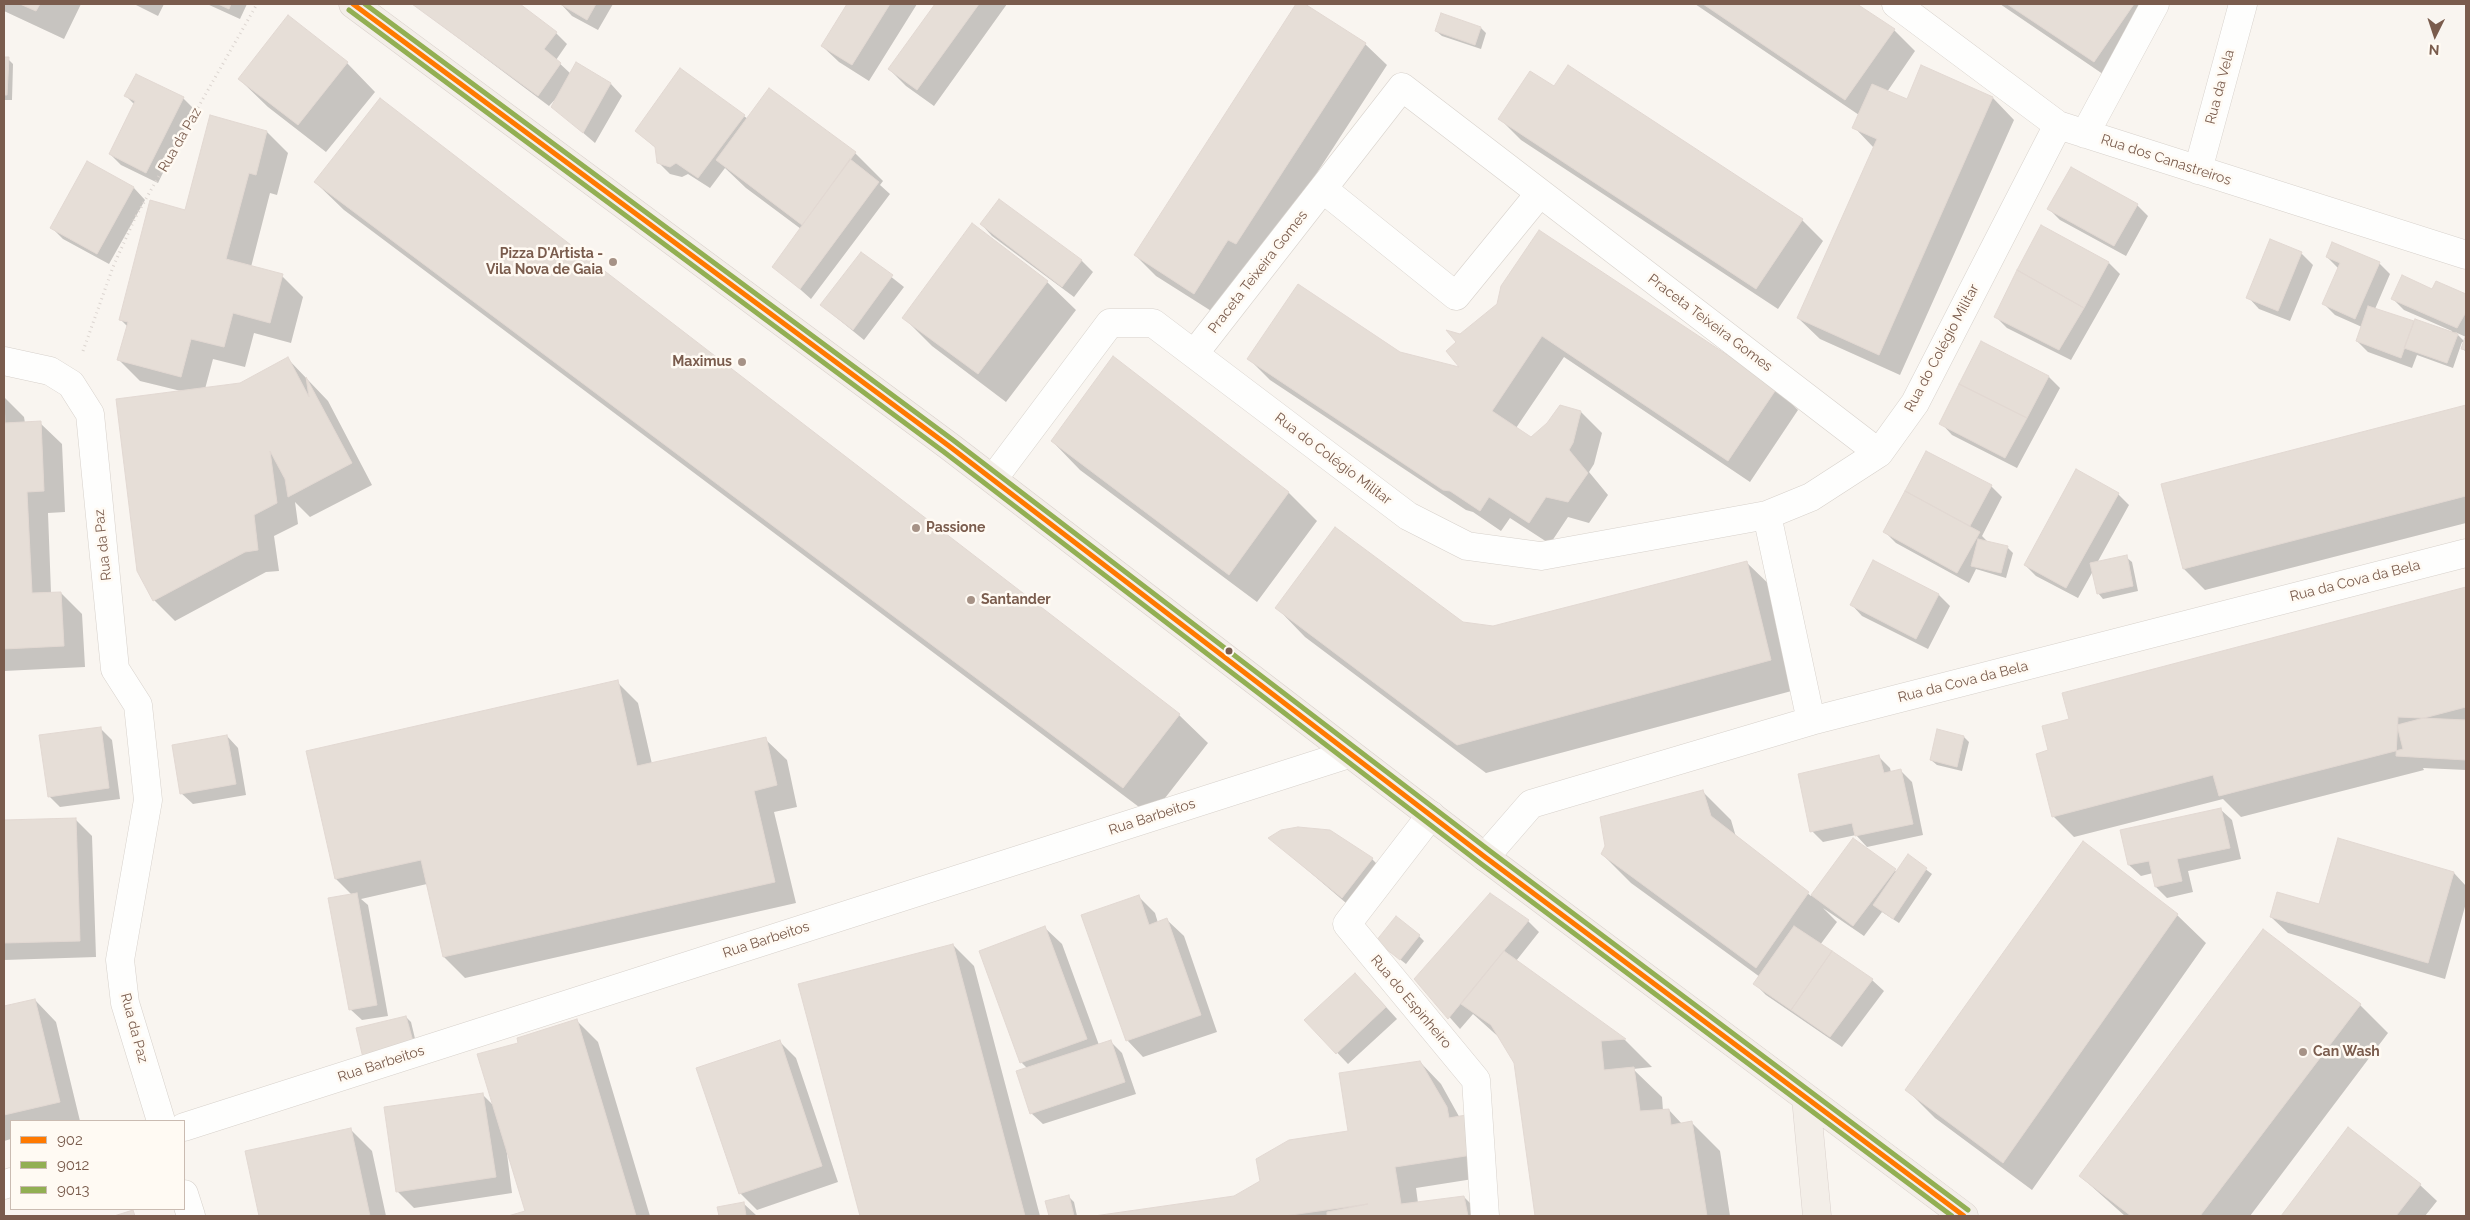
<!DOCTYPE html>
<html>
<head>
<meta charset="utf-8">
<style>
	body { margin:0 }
	#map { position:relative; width:2470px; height:1220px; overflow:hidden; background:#f9f5f0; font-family:Raleway,sans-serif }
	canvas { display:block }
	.frame { position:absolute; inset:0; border:5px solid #7a5c4d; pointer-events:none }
	.legend { position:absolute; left:10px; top:1120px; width:175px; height:90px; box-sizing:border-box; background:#fffaf3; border:1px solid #cabbb1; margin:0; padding:6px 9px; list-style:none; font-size:15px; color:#7a5c4d }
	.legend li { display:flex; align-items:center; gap:10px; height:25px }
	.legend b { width:25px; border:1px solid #cabbb1 }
	.north { position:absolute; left:2410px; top:10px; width:50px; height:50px; -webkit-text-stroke:4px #fffaf3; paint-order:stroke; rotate:184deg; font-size:14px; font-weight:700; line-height:20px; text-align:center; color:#7a5c4d }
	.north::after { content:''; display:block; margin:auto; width:18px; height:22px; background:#7a5c4d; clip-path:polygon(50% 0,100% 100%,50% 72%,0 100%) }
</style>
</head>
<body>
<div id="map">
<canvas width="2470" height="1220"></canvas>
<div class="frame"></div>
<ul class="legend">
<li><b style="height:6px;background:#ff7900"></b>902</li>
<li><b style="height:6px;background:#92af53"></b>9012</li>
<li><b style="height:6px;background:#92af53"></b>9013</li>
</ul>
<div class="north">N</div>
</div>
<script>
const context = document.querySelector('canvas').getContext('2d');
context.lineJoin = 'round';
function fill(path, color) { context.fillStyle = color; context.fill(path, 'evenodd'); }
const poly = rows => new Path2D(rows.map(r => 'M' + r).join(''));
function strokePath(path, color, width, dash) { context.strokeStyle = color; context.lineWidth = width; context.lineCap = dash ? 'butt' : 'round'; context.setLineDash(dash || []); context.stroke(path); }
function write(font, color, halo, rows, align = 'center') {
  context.font = font + ' Raleway,sans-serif'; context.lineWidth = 5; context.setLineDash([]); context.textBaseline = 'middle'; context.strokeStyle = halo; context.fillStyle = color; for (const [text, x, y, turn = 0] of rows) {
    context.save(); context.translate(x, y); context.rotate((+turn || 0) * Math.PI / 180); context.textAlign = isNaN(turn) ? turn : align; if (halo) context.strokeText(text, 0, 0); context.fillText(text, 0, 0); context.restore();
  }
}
fill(poly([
	[4,4,81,4,64,39,4,11],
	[134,4,164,4,158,16],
	[207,4,247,4,240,19],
	[413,4,518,4,556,33,567,44,556,60,571,74,577,63,611,84,622,96,595,143,553,107,560,94,549,106],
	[561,4,613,4,598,30,572,16],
	[849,4,917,4,869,81,839,62,822,46],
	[936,4,1007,4,934,106,906,86,889,69],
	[1297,4,1303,4,1365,44,1387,65,1257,265,1216,314,1156,276,1135,255],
	[1695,4,1855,4,1894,30,1915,51,1887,92,1907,101,1922,67,1993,98,2014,120,1900,375,1820,339,1798,318,1874,148,1854,127,1859,115],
	[2000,4,2160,4,2116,83],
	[288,17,347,63,375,92,326,152,268,107,239,79],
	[1481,28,1486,33,1481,49,1442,36,1436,31],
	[4,58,8,59,13,64,12,100,4,100],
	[680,70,748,119,855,153,883,181,880,185,890,194,811,299,774,266,801,229,746,188,725,168,710,188,688,174,682,177,670,174,658,162,657,149,636,131],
	[1554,88,1802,220,1823,241,1778,309,1521,140,1500,119],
	[126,96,183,98,194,109,158,183,121,165,110,154,135,105],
	[211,117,267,132,288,153,277,195,270,193,251,267,282,276,303,297,291,343,254,333,245,367,213,359,205,389,241,384,288,359,328,401,372,485,310,517,295,502,298,524,274,536,279,571,266,572,175,621,154,600,181,391,140,381,119,360,128,327,120,319,186,211],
	[88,162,134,188,145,200,109,264,63,239,52,228],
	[315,182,1179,715,1208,743,1151,816,344,210],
	[999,200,1082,261,1093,272,1074,297,992,236,981,224],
	[2137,205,2148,216,2126,256,2060,220,2049,209],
	[861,253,904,287,864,340,821,305],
	[2301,253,2313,265,2290,321,2259,309,2248,297],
	[2327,257,2379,263,2390,274,2375,309,2415,323,2452,333,2452,331,2404,310,2393,299,2433,290,2437,283,2466,296,2466,337,2455,332,2465,342,2466,337,2466,352,2462,348,2465,343,2462,342,2453,368,2417,355,2412,368,2368,352,2357,341,2362,327,2335,315,2324,304,2339,269],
	[2109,263,2120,274,2071,360,2007,328,1996,317],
	[1047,282,1076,310,1006,402,932,346,904,318],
	[1498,305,1777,389,1798,410,1750,482,1564,357,1516,428,1531,439,1581,412,1602,433,1594,464,1589,472,1608,495,1589,523,1568,517,1550,544,1510,518,1501,531,1473,512,1466,510,1270,380,1249,359,1399,353,1463,370,1458,343,1461,335],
	[1982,343,2049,377,2060,388,2017,468,1952,435,1941,423],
	[1113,358,1289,493,1317,521,1257,602,1080,470,1052,441],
	[4,397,24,417,25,423,40,423,62,444,65,512,48,513,51,593,61,593,82,614,85,667,4,671],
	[2466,406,2466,523,2205,590,2184,569,2162,485],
	[1927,453,1991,486,2002,497,1982,536,1989,543,2007,547,2013,553,2006,578,1976,569,1969,583,1896,543,1885,532],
	[2118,494,2129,505,2097,563,2126,557,2132,562,2138,591,2103,599,2098,593,2093,571,2078,598,2036,576,2025,565],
	[1873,561,1939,595,1950,606,1928,649,1862,616,1851,604],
	[1746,562,1775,590,1799,689,1486,773,1305,637,1277,608,1463,623,1493,628],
	[2466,589,2466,770,2423,768,2424,770,2241,817,2223,799,2074,837,2053,816,2050,751,2070,719,2064,694],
	[617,682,638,703,652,764,765,739,787,760,797,807,774,812,796,903,465,978,444,957,427,884,361,899,368,905,388,1016,362,1020,350,1009,352,895,336,879],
	[100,728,112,740,120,799,60,807,49,796],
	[227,736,238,748,246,795,193,804,181,793],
	[1964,737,1969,742,1962,771,1937,765,1931,760],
	[1879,757,1890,768,1891,773,1901,771,1912,782,1923,835,1867,847,1856,835,1823,842,1812,831],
	[1703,792,1731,820,1736,837,1811,896,1854,840,1897,872,1908,856,1932,874,1899,923,1882,912,1864,936,1823,908,1837,922,1820,945,1872,980,1884,991,1842,1047,1766,995,1755,984,1760,977,1631,883,1602,854],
	[2220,809,2232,820,2241,859,2188,871,2193,892,2167,898,2156,887,2153,873,2141,876,2129,865],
	[75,819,92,836,96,957,4,960,4,821],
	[1270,838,1372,859,1383,870,1353,909],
	[2084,843,2177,915,2206,943,2032,1190,1935,1118,1907,1090],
	[2454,873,2466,886,2466,903,2445,979,2288,933,2271,917],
	[1490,895,1528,921,1539,932,1516,961,1625,1040,1652,1067,1633,1069,1662,1097,1663,1111,1669,1110,1682,1124,1692,1123,1720,1151,1730,1216,1536,1216,1515,1063,1502,1040,1473,1014,1460,1029,1416,979],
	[1138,896,1155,913,1158,923,1167,920,1184,936,1217,1032,1143,1057,1127,1040],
	[1045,928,1062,944,1099,1045,1111,1042,1122,1053,1136,1094,1043,1124,1031,1113,1028,1069,1021,1062],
	[1419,936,1424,941,1406,964,1383,946],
	[953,945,974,966,1040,1216,861,1216,800,985],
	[1366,985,1397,1019,1348,1064,1306,1020],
	[35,1000,56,1022,80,1121,11,1121,11,1139,4,1141,4,1007],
	[2360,1005,2388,1033,2250,1216,2125,1216,2080,1176],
	[406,1017,411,1022,418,1051,370,1063],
	[577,1021,598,1042,650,1216,512,1216,526,1212,506,1146,512,1193,414,1208,398,1192,482,1094,494,1106,520,1044],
	[780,1042,796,1058,838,1182,757,1210,740,1193],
	[1420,1062,1441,1084,1492,1176,1416,1188,1418,1203,1464,1197,1483,1216,1103,1216,1235,1197,1349,1132],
	[2348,1129,2420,1185,2437,1201,2425,1216,2282,1216],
	[351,1130,372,1151,386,1216,260,1216,246,1152],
	[1069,1197,1074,1202,1077,1216,1050,1216,1047,1202],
	[743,1203,757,1216,720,1216,719,1208]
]), '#0003');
const building = poly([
	[20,4,40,4,36,11,20,4],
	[218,4,231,4,229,9,218,4],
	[412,4,520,4,557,32,544,49,561,63,538,96,412,4],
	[560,4,596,4,587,20,560,4],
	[847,4,890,4,852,65,821,46,847,4],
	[935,4,979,4,917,90,888,69,935,4],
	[1296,4,1305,4,1366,43,1236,244,1228,240,1194,294,1134,255,1296,4],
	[1703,4,1857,4,1895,29,1845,100,1703,4],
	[2007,4,2134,4,2094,62,2007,4],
	[1441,13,1481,27,1475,45,1435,31,1441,13],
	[288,15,348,62,298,125,238,79,288,15],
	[4,57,9,57,7,95,4,95,4,57],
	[576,62,611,83,583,133,551,107,576,62],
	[1568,65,1803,219,1756,289,1498,119,1530,71,1554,86,1568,65],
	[1921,65,1993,97,1879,355,1797,318,1877,139,1852,128,1872,84,1907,99,1921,65],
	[680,68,745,115,698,178,676,163,670,167,657,163,655,147,635,131,680,68],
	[136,74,184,97,146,173,109,154,135,101,124,96,136,74],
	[769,88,856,152,802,225,716,160,769,88],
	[380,98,1180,714,1123,788,314,182,380,98],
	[210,115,267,131,256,175,249,173,226,259,283,274,270,323,233,313,224,347,191,339,181,377,117,360,128,322,119,320,150,200,185,210,210,115],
	[850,159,879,182,800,289,772,267,850,159],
	[87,161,134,187,97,254,50,228,87,161],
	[2071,167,2138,204,2114,246,2047,209,2071,167],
	[999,199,1082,260,1062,287,980,224,999,199],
	[972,223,1048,281,978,374,902,318,972,223],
	[2041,225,2109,262,2084,308,2017,270,2041,225],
	[1539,230,1777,388,1728,461,1542,336,1492,411,1531,437,1547,423,1560,405,1581,411,1573,443,1569,450,1588,473,1568,502,1546,497,1529,523,1489,497,1480,511,1450,491,1443,490,1247,359,1298,284,1400,352,1459,367,1446,351,1456,342,1446,330,1460,334,1497,304,1501,286,1539,230],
	[2270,239,2302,252,2278,311,2246,298,2270,239],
	[2332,242,2380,262,2355,319,2322,304,2340,263,2326,257,2332,242],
	[861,252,893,275,853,330,820,305,861,252],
	[2017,270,2084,308,2059,350,1994,317,2017,270],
	[2402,275,2432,289,2436,281,2466,294,2466,312,2457,328,2391,299,2402,275],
	[2368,306,2414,321,2401,358,2356,341,2368,306],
	[2415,319,2458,334,2447,363,2404,348,2415,319],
	[2466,334,2466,350,2461,349,2466,334],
	[1981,341,2049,376,2027,418,1959,384,1981,341],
	[1113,356,1289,492,1229,575,1051,441,1113,356],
	[288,357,309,397,306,377,352,463,288,497,285,479,270,451,277,503,254,515,258,550,245,552,153,601,137,571,116,399,240,383,288,357],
	[1959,384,2027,418,2005,458,1939,424,1959,384],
	[4,398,5,423,41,421,44,491,27,492,32,593,61,592,64,646,4,649,4,398],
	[2466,405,2466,496,2183,569,2161,484,2466,405],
	[1926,451,1992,485,1970,526,1905,491,1926,451],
	[2076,469,2119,493,2066,588,2024,565,2076,469],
	[1905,491,1980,532,1957,573,1883,532,1905,491],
	[1335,527,1463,622,1493,626,1747,561,1771,660,1457,745,1275,608,1335,527],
	[1978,539,2008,546,2001,573,1971,566,1978,539],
	[2127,555,2133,586,2097,594,2090,563,2127,555],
	[1873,560,1939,594,1916,639,1850,605,1873,560],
	[2466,587,2466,707,2397,725,2403,749,2219,796,2213,775,2052,817,2036,754,2048,750,2042,726,2069,719,2062,693,2466,587],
	[618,680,637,766,766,737,777,785,754,791,775,882,443,957,421,860,335,879,306,751,618,680],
	[2398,717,2466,720,2466,760,2396,756,2398,717],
	[101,727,109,788,48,797,39,735,101,727],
	[1937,729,1964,736,1957,767,1930,760,1937,729],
	[227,735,236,784,180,794,172,745,227,735],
	[1879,755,1884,773,1901,769,1913,824,1855,836,1852,823,1810,832,1798,774,1879,755],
	[1703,790,1711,816,1809,892,1756,968,1601,854,1605,846,1600,817,1703,790],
	[2221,808,2230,848,2177,859,2182,881,2155,887,2149,861,2128,865,2120,830,2221,808],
	[76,818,80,941,4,943,4,820,76,818],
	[1298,827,1330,830,1373,858,1342,898,1268,838,1281,830,1298,827],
	[1853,838,1896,869,1853,926,1811,895,1853,838],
	[2338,838,2454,872,2428,963,2270,917,2277,892,2319,904,2338,838],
	[2083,841,2178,914,2003,1163,1905,1090,2083,841],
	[1908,854,1927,868,1893,919,1873,905,1908,854],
	[357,893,377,1005,349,1010,328,898,357,893],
	[1490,893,1529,920,1448,1019,1414,979,1490,893],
	[1139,895,1149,925,1167,918,1201,1015,1126,1041,1081,915,1139,895],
	[1396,916,1420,935,1400,960,1376,941,1396,916],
	[1045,926,1087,1039,1020,1063,979,951,1045,926],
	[1794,926,1832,951,1791,1010,1753,984,1794,926],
	[2263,929,2361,1004,2200,1216,2131,1216,2079,1176,2263,929],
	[953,944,1025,1216,860,1216,798,984,953,944],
	[1504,951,1626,1039,1601,1041,1604,1070,1634,1067,1640,1111,1669,1109,1671,1125,1692,1121,1707,1216,1535,1216,1514,1063,1491,1025,1461,1004,1504,951],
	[1832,951,1873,979,1830,1037,1791,1010,1832,951],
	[1355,973,1386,1007,1336,1054,1304,1020,1355,973],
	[35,999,60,1102,4,1115,4,1006,35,999],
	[406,1016,414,1045,363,1058,356,1028,406,1016],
	[577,1019,636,1216,508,1216,525,1211,477,1054,518,1043,517,1038,577,1019],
	[780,1040,822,1166,739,1194,696,1068,780,1040],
	[1111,1040,1125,1082,1030,1114,1016,1071,1111,1040],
	[1420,1061,1447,1107,1449,1118,1466,1115,1472,1155,1395,1167,1401,1204,1464,1196,1468,1216,1327,1216,1327,1212,1368,1204,1284,1216,1094,1216,1234,1196,1260,1181,1256,1159,1289,1140,1348,1131,1339,1073,1420,1061],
	[483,1093,496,1177,396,1192,384,1107,483,1093],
	[2348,1127,2421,1184,2396,1216,2281,1216,2348,1127],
	[351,1128,370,1216,259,1216,245,1151,351,1128],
	[1069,1195,1074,1216,1049,1216,1045,1201,1069,1195],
	[744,1202,746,1216,719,1216,717,1207,744,1202],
	[133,1210,135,1216,114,1216,133,1210]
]);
fill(building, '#e6ded7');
strokePath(building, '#e2d8d2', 1);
const minor = poly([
	[1896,4,2058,125,2466,255],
	[2085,134,2155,4],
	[2198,170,2243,4],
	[1323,189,1456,296,1540,193],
	[1194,354,1402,87,1879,453],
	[4,361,50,371,71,384,90,414,115,669,138,705,148,800,120,960,125,1003,161,1121],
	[993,479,1110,323,1153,323,1408,516,1467,546,1541,556,1767,515,1811,497,1879,453,1915,403,2058,125],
	[1767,515,1811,721],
	[1431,815,1347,924,1476,1080,1485,1216],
	[1485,857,1531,804,1811,721,2466,553],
	[184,1127,1349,754],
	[4,1185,11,1182],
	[184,1194,191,1216]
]);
const major = poly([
	[353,4,949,446,1485,857,1964,1216],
	[1806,1098,1817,1216]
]);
strokePath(minor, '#d7d1cb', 29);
strokePath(major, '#dad1cc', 29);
strokePath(poly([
	[83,351,113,267,135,218,257,4]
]), '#dcd5d0', 3, [1, 4]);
strokePath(minor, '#fefefd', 28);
strokePath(major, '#f3eee8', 28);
strokePath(poly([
	[353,4,949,446,1485,857,1964,1216]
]), '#ff7900', 5);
strokePath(poly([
	[349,10,944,452,1480,863,1952,1216]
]), '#92af53', 5);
strokePath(poly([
	[365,4,953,440,1490,851,1968,1210]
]), '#92af53', 5);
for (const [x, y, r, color] of [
	[613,262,5,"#a69286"],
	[742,362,5,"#a69286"],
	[916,528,5,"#a69286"],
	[971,600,5,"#a69286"],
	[1229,651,4.5,"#7a5c4d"],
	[2303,1052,5,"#a69286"]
]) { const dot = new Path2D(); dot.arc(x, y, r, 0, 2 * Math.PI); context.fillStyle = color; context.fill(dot); strokePath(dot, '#fffaf3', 2); }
write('14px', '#7a5c4d', '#fffaf3', [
	["Rua da Vela",2220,87,-75],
	["Rua da Paz",180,140,-60],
	["Rua dos Canastreiros",2166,160,18],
	["Praceta Teixeira Gomes",1258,272,-52],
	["Praceta Teixeira Gomes",1710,323,37],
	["Rua do Colégio Militar",1942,348,-62],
	["Rua do Colégio Militar",1333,459,37],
	["Rua da Paz",103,545,-96],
	["Rua da Cova da Bela",2355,581,-14],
	["Rua da Cova da Bela",1963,682,-14],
	["Rua Barbeitos",1152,817,-18],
	["Rua Barbeitos",766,940,-18],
	["Rua do Espinheiro",1411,1002,50],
	["Rua da Paz",134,1028,75],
	["Rua Barbeitos",381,1064,-18]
]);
write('bold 14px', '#7a5c4d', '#fffaf3', [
	["Pizza D'Artista -",603,254,"right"],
	["Vila Nova de Gaia",603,270,"right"],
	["Maximus",732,362,"right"],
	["Passione",926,528],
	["Santander",981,600],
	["Can Wash",2313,1052]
], 'left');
</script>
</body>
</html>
